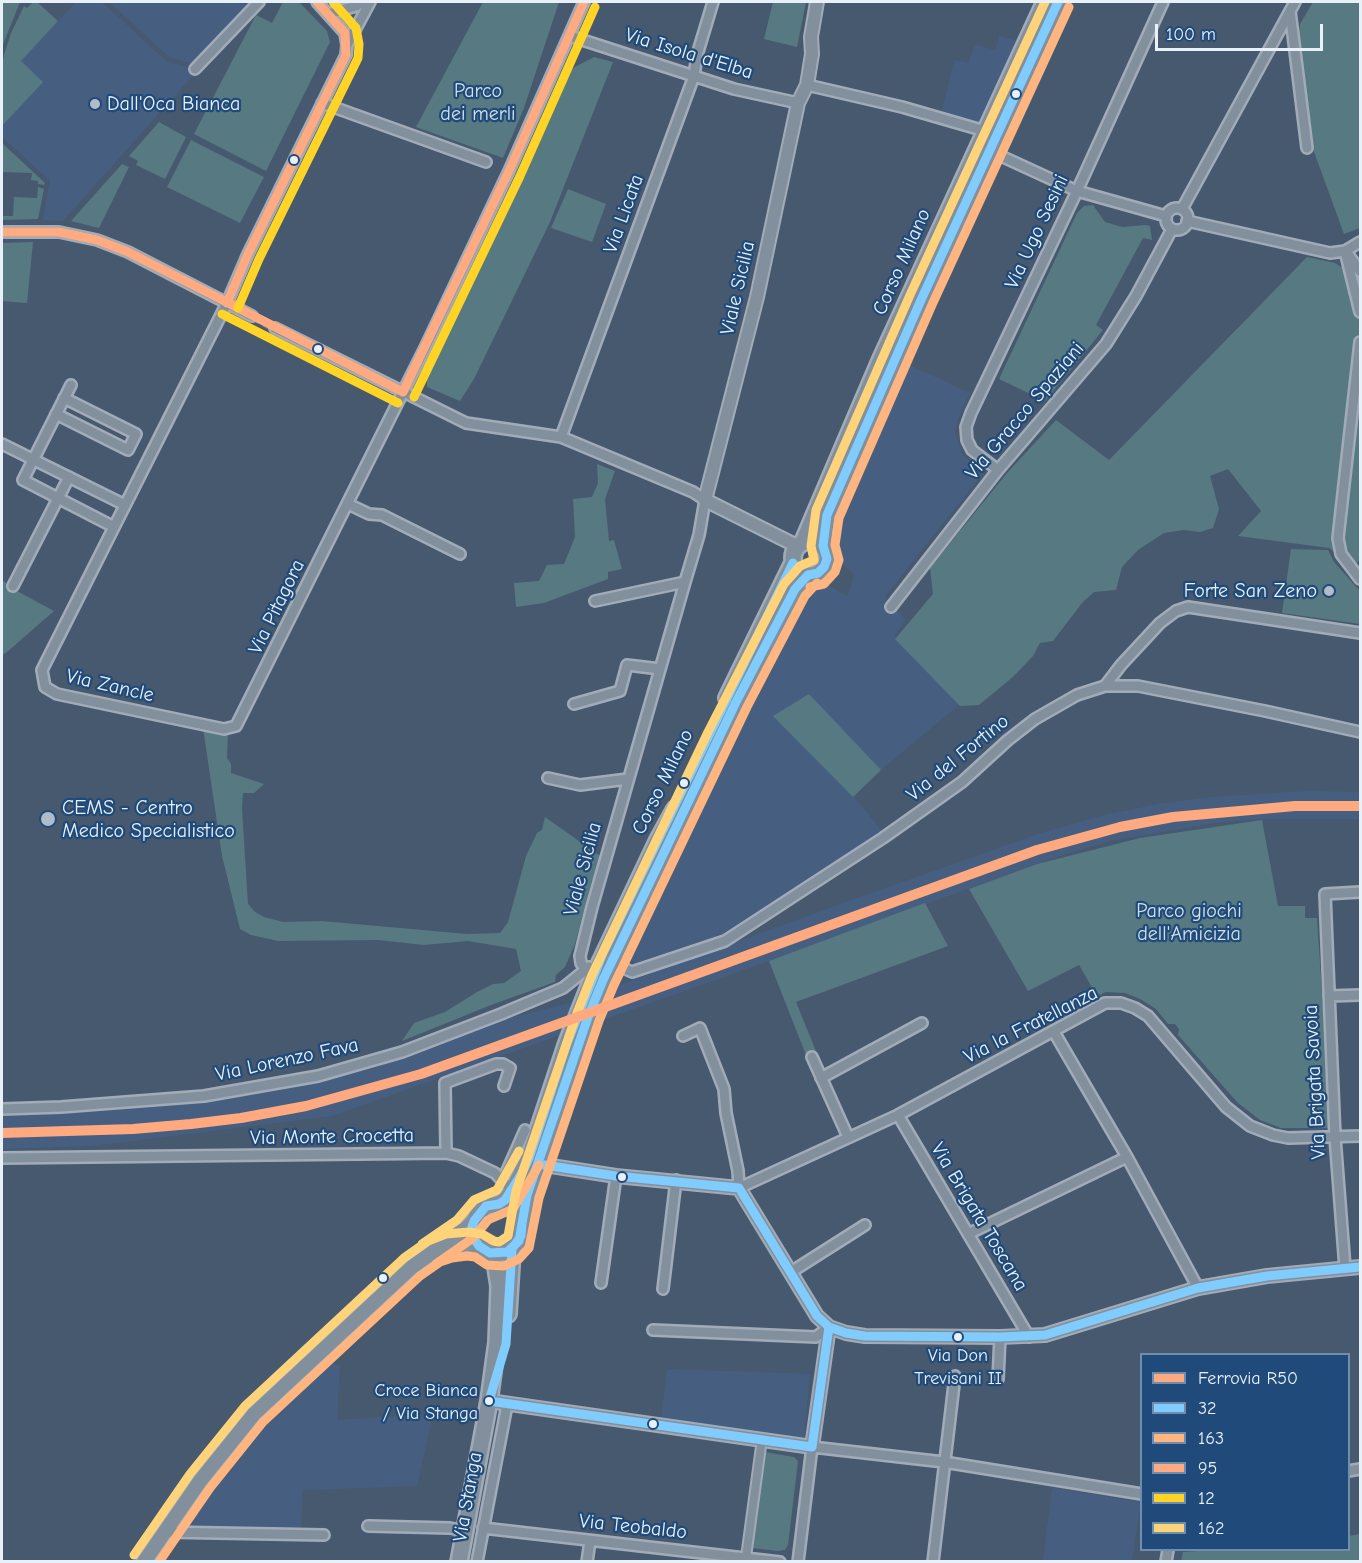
<!DOCTYPE html>
<html>
<head>
<meta charset="utf-8">
<style>
	body { margin:0 }
	#map { position:relative; width:1362px; height:1563px; overflow:hidden; background:#47596f; font-family:"Comic Neue",sans-serif }
	canvas { display:block }
	.frame { position:absolute; inset:0; border:3px solid #e8f1f8; pointer-events:none }
	.legend { position:absolute; left:1140px; top:1353px; width:210px; height:198px; box-sizing:border-box; background:#1f4a7a; border:2px solid #6f8dac; margin:0; padding:8px 10px; list-style:none; font-size:18px; color:#e8f1f8 }
	.legend li { display:flex; align-items:center; gap:12px; height:30px }
	.legend b { width:30px; border:2px solid #6f8dac }
	.scale { position:absolute; left:1155px; top:24px; width:168px; height:27px; box-sizing:border-box; border:3px solid #e8f1f8; border-top:0; padding-left:8px; font-size:18px; line-height:21px; white-space:nowrap; color:#e8f1f8; -webkit-text-stroke:4px #1f4a7a; paint-order:stroke }
</style>
</head>
<body>
<div id="map">
<canvas width="1362" height="1563"></canvas>
<div class="frame"></div>
<ul class="legend">
<li><b style="height:8px;background:#ffa980"></b>Ferrovia R50</li>
<li><b style="height:8px;background:#80ccff"></b>32</li>
<li><b style="height:8px;background:#ffb580"></b>163</li>
<li><b style="height:8px;background:#ffaa80"></b>95</li>
<li><b style="height:8px;background:#ffd426"></b>12</li>
<li><b style="height:8px;background:#ffd37a"></b>162</li>
</ul>
<div class="scale">100 m</div>
</div>
<script>
const context = document.querySelector('canvas').getContext('2d');
context.lineJoin = 'round';
function fill(path, color) { context.fillStyle = color; context.fill(path, 'evenodd'); }
const poly = rows => new Path2D(rows.map(r => 'M' + r).join(''));
function strokePath(path, color, width, dash) { context.strokeStyle = color; context.lineWidth = width; context.lineCap = dash ? 'butt' : 'round'; context.setLineDash(dash || []); context.stroke(path); }
function write(font, color, halo, rows, align = 'center') {
  context.font = font + ' "Comic Neue",sans-serif'; context.lineWidth = 4.5; context.setLineDash([]); context.textBaseline = 'middle'; context.strokeStyle = halo; context.fillStyle = color; for (const [text, x, y, turn = 0] of rows) {
    context.save(); context.translate(x, y); context.rotate((+turn || 0) * Math.PI / 180); context.textAlign = isNaN(turn) ? turn : align; if (halo) context.strokeText(text, 0, 0); context.fillText(text, 0, 0); context.restore();
  }
}
fill(poly([
	[76,2,102,2,166,61,191,68,195,73,63,221,43,220,50,181,2,137,2,126,42,82,20,61],
	[109,2,250,2,192,64,169,57],
	[999,36,1018,41,981,121,978,122,942,112,954,60,968,63,975,45,996,50],
	[903,362,970,393,958,418,955,432,962,454,973,465,977,472,977,481,885,596,906,620,894,636,961,703,881,770,854,797,883,832,746,927,636,966,626,951,676,840,762,663,780,634,797,599,803,592,821,582,847,596,851,587,854,574,842,564,830,542,832,522],
	[1309,791,1360,792,1360,819,1263,819,1215,823,1110,841,1047,860,769,961,332,1116,91,1146,2,1149,2,1114,128,1107,226,1096,372,1069,497,1021,574,1002,835,906,1038,834,1104,815,1159,804,1211,797],
	[321,1363,340,1365,337,1420,433,1414,417,1486,303,1490,301,1530,177,1529,211,1481,265,1416,301,1380],
	[667,1369,810,1374,804,1439,661,1420],
	[1052,1488,1141,1502,1132,1561,1043,1561]
]), '#465f81');
fill(poly([
	[2,2,20,2,2,47],
	[33,2,37,2,58,21,21,61,43,82,2,126,2,65,4,55,11,33,24,6,27,8],
	[283,2,299,2,327,31,330,42,266,171,194,134,256,15,272,23],
	[483,2,559,2,524,108,503,158,416,127],
	[773,2,806,2,797,47,764,39],
	[1313,2,1360,2,1360,228,1344,234,1313,149,1304,89,1299,33,1300,24],
	[594,57,613,62,550,222,474,379,460,401,427,387,427,377,437,343,480,257,551,104,573,68],
	[159,122,186,137,165,179,136,165,138,161,129,156],
	[191,140,264,177,240,223,167,187],
	[2,143,45,183,44,185,38,184,38,181,31,180,32,173,2,172],
	[122,164,129,167,99,228,71,221],
	[38,187,44,189,38,219,2,220,2,216,13,216,14,197,37,198],
	[568,189,606,204,592,242,551,228],
	[1093,205,1105,222,1122,227,1146,225,1150,226,1152,240,1143,238,1096,325,1103,330,1045,401,999,379,1077,213,1084,206],
	[33,242,27,303,2,301,2,243],
	[1307,257,1335,263,1357,277,1360,287,1360,560,1353,566,1329,548,1238,536,1261,511,1228,469,1210,476,1219,509,1213,528,1200,532,1184,530,1164,533,1138,550,1122,567,1116,590,1094,592,1082,603,1053,641,1040,643,1033,656,1014,676,979,705,960,706,895,639,933,594,930,568,1007,473,1056,420,1109,460],
	[597,464,615,471,605,499,609,541,614,540,622,569,608,572,608,579,544,603,516,607,514,583,539,581,547,565,564,564,575,537,573,499,592,497,598,483],
	[1291,549,1328,550,1334,562,1360,591,1360,624,1282,613],
	[2,580,17,591,54,611,7,652,2,655],
	[809,694,881,770,853,797,773,716],
	[203,728,228,732,227,758,231,764,231,773,264,784,254,793,243,793,242,808,248,904,255,912,264,917,283,922,322,921,467,934,500,933,508,922,526,856,537,833,542,830,545,817,603,858,598,880,592,880,575,944,565,967,556,975,555,982,491,1005,402,1041,414,1023,445,1012,477,992,493,984,504,983,521,971,516,949,468,941,424,945,378,940,278,941,251,935,240,929,222,856],
	[1262,820,1278,906,1305,906,1305,918,1317,918,1331,1128,1281,1128,1260,1120,1238,1103,1222,1085,1178,1035,1179,1029,1175,1024,1168,1024,1156,1009,1140,999,1125,993,1106,992,1097,996,1079,965,1028,991,969,889,1037,864,1140,838],
	[925,903,948,946,796,1002,816,1051,806,1055,769,961],
	[765,1452,794,1457,798,1461,788,1545,785,1550,778,1551,752,1548],
	[1360,1534,1360,1561,1181,1561,1183,1552,1216,1550,1348,1550,1349,1536]
]), '#577981');
strokePath(poly([
	[252,316,275,328]
]), '#5f7084', 9, [9, 4.5]);
const pedestrian = poly([
	[746,1557,762,1439]
]);
const minor = poly([
	[317,2,345,33,347,45],
	[370,2,347,45,346,55,248,254,227,303,42,670,45,687,57,694,224,729,236,726,425,348,509,171,584,2],
	[1290,11,1307,148],
	[328,14,356,6,363,2],
	[570,36,734,89,798,103],
	[195,69,259,2],
	[807,85,902,107,985,131],
	[322,103,486,162],
	[990,151,1077,191,1166,216],
	'1166 219a11 11 0 1 1 22 0a11 11 0 1 1-22 0Z',
	[1182,209,1295,2],
	[1187,221,1330,253,1345,251,1360,242],
	[2,232,59,232,97,240,128,252,252,316],
	[1345,251,1360,312],
	[1347,253,1360,271],
	[275,328,466,423,561,437,693,492,705,500,699,535,685,582,592,907,580,956,581,963,585,969],
	[1360,342,1338,538,1341,554,1360,579],
	[71,385,23,480,114,527],
	[56,414,128,450,136,434,64,398],
	[561,437,694,76,697,55,713,2],
	[2,444,125,505],
	[998,470,972,450,967,440,966,427,971,413,1077,191,1163,2],
	[348,504,369,514,382,515,460,554],
	[13,586,69,477],
	[595,601,685,582],
	[891,607,998,470,1106,344,1136,296,1172,229],
	[1105,686,1121,665,1160,623,1176,611,1188,607,1360,633],
	[574,704,620,691,627,665,660,669],
	[548,778,580,785,628,779],
	[616,953,621,967,632,972,725,941,883,838,962,782,1008,740,1035,719,1077,695,1105,686,1138,686,1265,711,1360,732],
	[1329,996,1360,995],
	[1054,1032,1127,1157,1198,1288],
	[683,1036,700,1028,724,1089,726,1113,738,1171,739,1188,898,1115,1105,1003,1121,1003,1135,1008,1148,1016,1226,1107,1250,1126,1273,1135,1288,1138,1360,1136],
	[812,1057,848,1137],
	[821,1078,922,1023],
	[2,1109,61,1107,204,1096,318,1076,402,1052,501,1014,563,988,589,967],
	[898,1115,1029,1337],
	[446,1153,445,1083,496,1064,503,1064,510,1068,504,1086],
	[2,1158,446,1153,459,1156,495,1173,512,1191],
	[502,1178,506,1173,525,1130],
	[968,1234,1127,1157],
	[1345,1268,1335,1137,1325,894,1360,892],
	[791,1272,865,1225],
	[601,1283,616,1176],
	[663,1289,676,1180],
	[653,1330,816,1337,829,1327],
	[998,1379,1000,1337],
	[1348,1471,1360,1469],
	[368,1526,450,1528,465,1531],
	[483,1528,780,1562],
	[164,1532,324,1535],
	[477,1562,507,1405],
	[587,1562,590,1541],
	[798,1562,812,1447,944,1462,1142,1494],
	[933,1562,955,1376],
	[1166,1562,1168,1550]
]);
const tertiary = poly([
	[797,546,705,500,757,297,798,103,807,85,812,54,811,37,817,2],
	[538,1164,616,1176,739,1188,817,1316,829,1327,846,1333,865,1336,1000,1337,1045,1335,1198,1288,1267,1276,1360,1267],
	[489,1401,812,1447,829,1327]
]);
const secondary = poly([
	[438,1250,467,1244,479,1246],
	[144,1562,200,1481,254,1414,412,1267,465,1229,474,1221]
]);
const primary = poly([
	'793 558a17 17 0 1 1 34 0a17 17 0 1 1-34 0Z',
	[803,542,881,359,1045,2],
	[823,546,827,515,921,300,1058,2],
	[727,698,793,563],
	[499,1204,505,1200,512,1191,529,1158,567,1043,591,982,658,840,675,809],
	[521,1221,516,1212,508,1206,499,1204,486,1206,477,1215,474,1221,472,1227,475,1240,484,1250,495,1254,507,1252,519,1241,527,1195,588,1017,603,980,736,702,795,589,808,575],
	[508,1314,512,1249],
	[459,1562,489,1401,497,1342,499,1286,496,1267,490,1253]
]);
strokePath(pedestrian, '#a2acb8', 12);
strokePath(minor, '#a2acb8', 14);
strokePath(tertiary, '#a2acb8', 16);
strokePath(secondary, '#a2acb8', 18);
strokePath(primary, '#a2acb8', 20);
strokePath(pedestrian, '#828f9c', 8);
strokePath(minor, '#828f9c', 9);
strokePath(tertiary, '#828f9c', 12);
strokePath(secondary, '#828f9c', 14);
strokePath(primary, '#828f9c', 15);
strokePath(poly([
	[793,563,603,953,567,1043,529,1158,521,1175,505,1200,499,1204,486,1206,474,1221,472,1227,475,1240,479,1246,490,1253,507,1252,519,1241,527,1195,588,1017,603,980,736,702,795,589,808,575],
	[808,575,818,573,824,567,827,559,823,546,827,515,921,300,1058,2],
	[538,1164,616,1176,739,1188],
	[739,1188,817,1316,829,1327,846,1333,865,1336,1000,1337,1045,1335,1198,1288,1267,1276,1360,1267],
	[489,1401,812,1447],
	[489,1401,506,1344,512,1249,521,1236,522,1223],
	[812,1447,829,1327]
]), '#80ccff', 9);
strokePath(poly([
	[810,587,824,584,835,572,839,560,835,545,839,518,932,305,1069,7],
	[436,1264,473,1238,488,1220,513,1209,539,1165],
	[159,1562,210,1488,263,1422,420,1276,440,1262,452,1258,467,1256,475,1257,487,1265,504,1266,519,1259,529,1248,539,1198,599,1021,614,985,747,707,805,596,817,583]
]), '#ffb580', 9);
strokePath(poly([
	[2,232,59,232,97,240,128,252,403,392],
	[227,303,248,254,346,55,345,33,317,2],
	[403,392,509,171,584,2]
]), '#ffaa80', 9);
strokePath(poly([
	[238,308,259,259,358,58,359,44,356,28,333,2],
	[222,314,398,403],
	[414,397,520,176,595,7]
]), '#ffd426', 9);
strokePath(poly([
	[422,1244,457,1220,474,1200,497,1190,519,1151],
	[134,1555,190,1474,245,1406,404,1258,428,1241,446,1234,469,1232,482,1234,494,1241,499,1242,508,1236,516,1191,577,1013,592,975,708,732,784,584,800,566,814,560,811,546,816,510,910,295,1045,2]
]), '#ffd37a', 9);
strokePath(poly([
	[2,1133,133,1129,191,1124,241,1118,306,1106,421,1074,1037,850,1120,827,1173,817,1295,806,1360,806]
]), '#ffa980', 10);
for (const [x, y, r, color] of [
	[1016,94,5,"#e8f1f8"],
	[95,104,6,"#b0bcc8"],
	[294,160,5,"#e8f1f8"],
	[318,349,5,"#e8f1f8"],
	[1329,591,6,"#b0bcc8"],
	[684,783,5,"#e8f1f8"],
	[48,819,8,"#b0bcc8"],
	[622,1177,5,"#e8f1f8"],
	[383,1278,5,"#e8f1f8"],
	[958,1337,5,"#e8f1f8"],
	[489,1401,5,"#e8f1f8"],
	[653,1424,5,"#e8f1f8"]
]) { const dot = new Path2D(); dot.arc(x, y, r, 0, 2 * Math.PI); context.fillStyle = color; context.fill(dot); strokePath(dot, '#1f4a7a', 2); }
write('18px', '#e8f1f8', '#1f4a7a', [
	["Via Don",958,1356],
	["Trevisani II",958,1379],
	["Croce Bianca",478,1391,"right"],
	["/ Via Stanga",478,1414,"right"]
]);
write('20px', '#e8f1f8', '#1f4a7a', [
	["Via Isola d'Elba",689,54,17],
	["Via Licata",624,214,-70],
	["Via Ugo Sesini",1037,232,-65],
	["Corso Milano",902,262,-66],
	["Viale Sicilia",738,288,-77],
	["Via Gracco Spaziani",1025,411,-50],
	["Via Pitagora",277,607,-64],
	["Via Zancle",110,686,13],
	["Via del Fortino",958,758,-39],
	["Corso Milano",663,782,-64],
	["Viale Sicilia",583,869,-75],
	["Via la Fratellanza",1031,1025,-27],
	["Via Lorenzo Fava",287,1060,-12],
	["Via Brigata Savoia",1315,1082,-93],
	["Via Monte Crocetta",332,1137,-1],
	["Via Brigata Toscana",979,1217,59],
	["Via Stanga",468,1497,-80],
	["Via Teobaldo",633,1527,6]
]);
write('20px', '#d3e0e7', '#1f4a7a', [
	["Parco",478,91],
	["dei merli",478,114],
	["Parco giochi",1189,911],
	["dell'Amicizia",1189,934]
]);
write('20px', '#e8f1f8', '#1f4a7a', [
	["Dall'Oca Bianca",107,104],
	["Forte San Zeno",1317,591,"right"],
	["CEMS - Centro",62,808],
	["Medico Specialistico",62,831]
], 'left');
</script>
</body>
</html>
